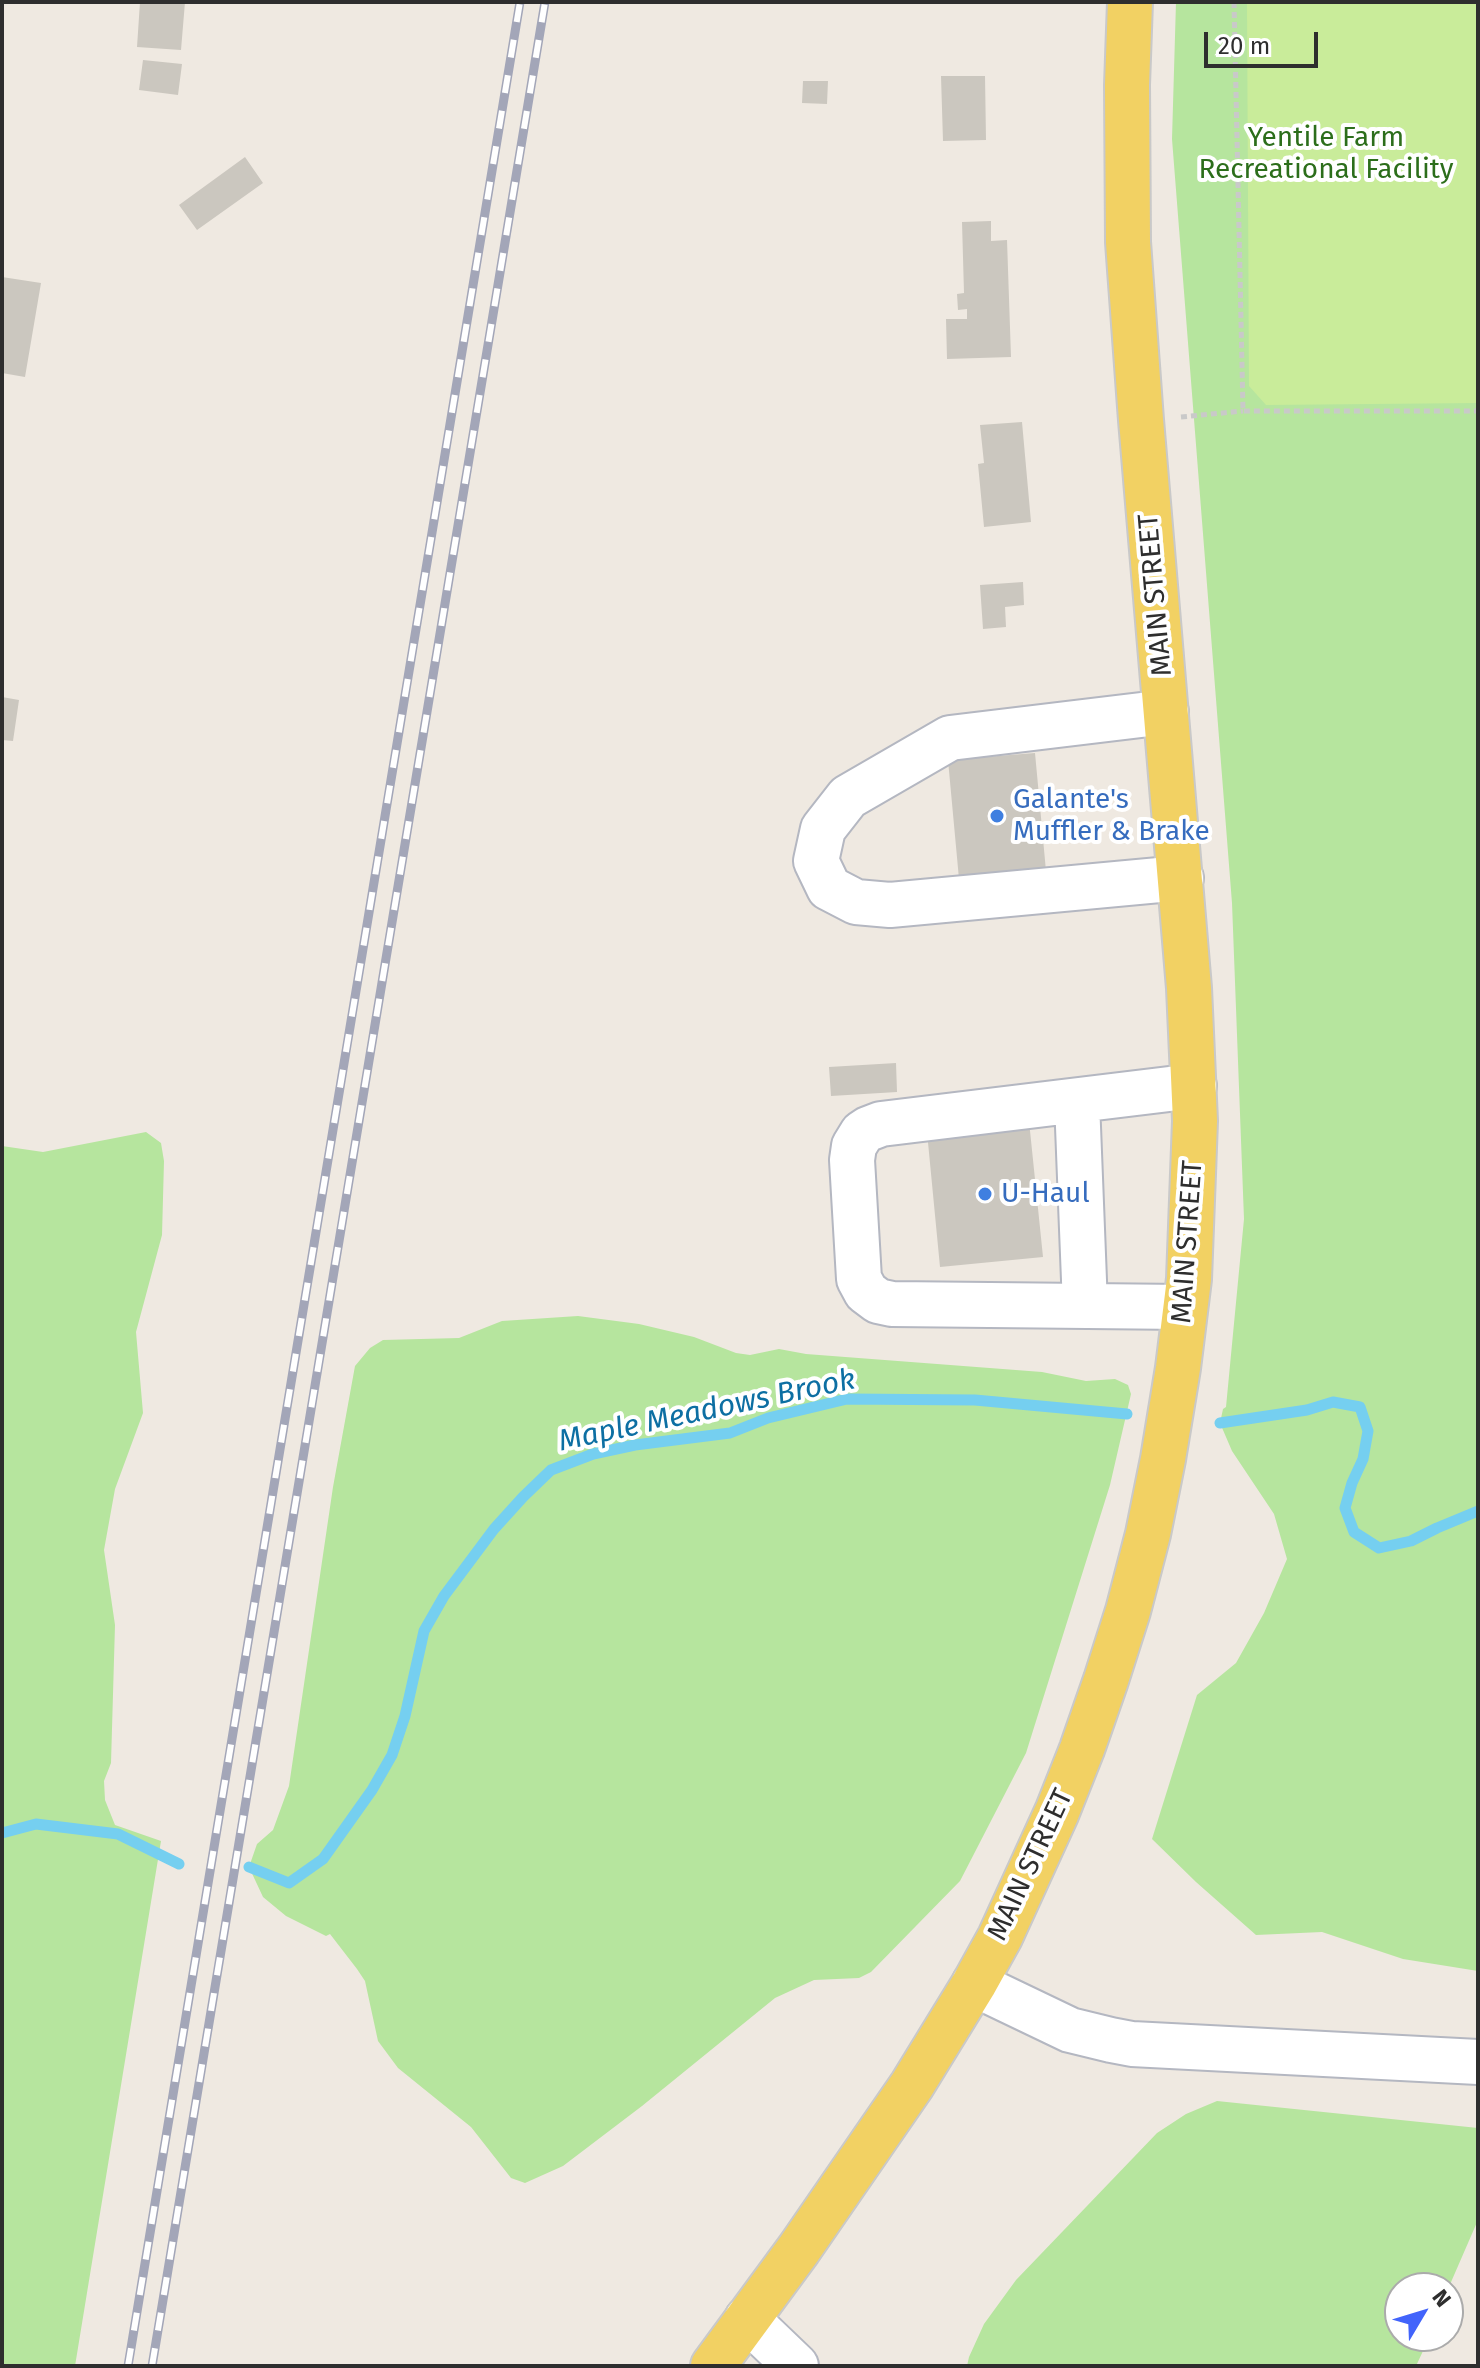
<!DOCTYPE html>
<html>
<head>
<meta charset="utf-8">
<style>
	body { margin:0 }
	#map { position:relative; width:1480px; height:2368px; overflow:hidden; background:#efe9e1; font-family:"Fira Sans",sans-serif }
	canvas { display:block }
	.frame { position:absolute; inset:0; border:4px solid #2e2e2e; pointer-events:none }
	.north { position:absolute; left:1384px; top:2272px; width:80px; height:80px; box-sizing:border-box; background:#fff; border:2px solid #ababab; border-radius:50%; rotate:52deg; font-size:22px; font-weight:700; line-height:32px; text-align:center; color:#2e2e2e }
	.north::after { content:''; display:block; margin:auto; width:28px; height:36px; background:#4264fb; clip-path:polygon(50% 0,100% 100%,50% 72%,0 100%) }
	.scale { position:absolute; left:1204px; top:32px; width:114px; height:36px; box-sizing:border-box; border:4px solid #2e2e2e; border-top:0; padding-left:10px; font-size:24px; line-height:28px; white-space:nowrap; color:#2e2e2e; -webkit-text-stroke:6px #fff; paint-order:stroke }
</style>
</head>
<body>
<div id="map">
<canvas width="1480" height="2368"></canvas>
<div class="frame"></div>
<div class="north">N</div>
<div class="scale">20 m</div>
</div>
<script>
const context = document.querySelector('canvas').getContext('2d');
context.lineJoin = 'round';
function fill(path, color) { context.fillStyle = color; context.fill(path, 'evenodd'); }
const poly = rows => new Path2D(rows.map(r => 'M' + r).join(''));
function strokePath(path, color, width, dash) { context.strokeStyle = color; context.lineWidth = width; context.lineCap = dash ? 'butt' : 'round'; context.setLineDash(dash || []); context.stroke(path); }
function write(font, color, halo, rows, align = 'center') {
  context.font = font + ' "Fira Sans",sans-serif'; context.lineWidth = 8; context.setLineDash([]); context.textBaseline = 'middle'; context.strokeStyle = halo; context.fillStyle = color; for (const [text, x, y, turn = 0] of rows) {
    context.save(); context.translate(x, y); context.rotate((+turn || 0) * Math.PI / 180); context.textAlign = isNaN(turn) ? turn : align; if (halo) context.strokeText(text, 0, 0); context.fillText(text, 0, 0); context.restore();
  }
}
fill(poly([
	[1176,2,1478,2,1478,1971,1403,1959,1322,1932,1256,1935,1196,1882,1152,1839,1197,1695,1236,1663,1264,1613,1287,1559,1274,1514,1232,1451,1220,1423,1223,1409,1226,1407,1244,1219,1232,903,1172,139],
	[146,1132,161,1143,164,1161,162,1235,136,1332,143,1413,115,1489,104,1550,115,1625,111,1763,104,1781,105,1800,115,1825,161,1841,75,2366,2,2366,2,1146,43,1152],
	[578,1316,639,1324,694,1337,736,1353,750,1355,779,1349,806,1354,1042,1372,1086,1381,1115,1379,1128,1385,1131,1394,1110,1485,1026,1753,960,1881,871,1972,859,1978,814,1980,775,1998,642,2106,563,2166,525,2183,511,2178,471,2127,398,2068,378,2041,365,1981,357,1969,330,1934,326,1936,286,1916,263,1897,249,1867,257,1844,273,1830,289,1786,333,1487,355,1366,370,1348,383,1340,459,1338,502,1321],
	[1217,2101,1478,2128,1478,2220,1448,2289,1400,2288,1400,2336,1430,2336,1416,2366,967,2366,969,2357,984,2324,1016,2280,1157,2133,1186,2114]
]), '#b6e59e');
fill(poly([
	[1247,2,1478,2,1478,403,1266,405,1249,386]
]), '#c9ec9a');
strokePath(poly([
	[1220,1423,1307,1410,1333,1402,1360,1407,1368,1431,1363,1459,1352,1483,1345,1508,1354,1532,1379,1548,1411,1541,1437,1528,1478,1511],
	[2,1833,36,1824,118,1834,179,1864],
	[249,1867,289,1883,323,1859,372,1790,392,1755,405,1716,424,1631,444,1596,494,1529,523,1497,551,1470,593,1454,635,1445,730,1433,768,1418,847,1399,975,1400,1127,1414]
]), '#75cff0', 11);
fill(poly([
	[140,2,185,2,181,50,137,47],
	[143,60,182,64,178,95,139,90],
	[941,76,985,76,986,140,943,141],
	[803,81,828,81,827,104,802,103],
	[245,157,263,183,197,230,179,205],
	[991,221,991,241,1007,240,1011,357,947,359,946,319,967,319,967,309,958,310,957,294,964,293,962,222],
	[2,277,41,283,25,377,2,373,4,352,2,352],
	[1022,422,1031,522,984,527,978,464,984,463,980,425],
	[1023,582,1024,605,1005,607,1006,627,983,629,980,585],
	[2,697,19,700,13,741,2,740],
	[1035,753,1046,871,959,879,948,760],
	[896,1063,897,1092,831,1096,829,1067],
	[1029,1121,1043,1257,940,1267,927,1132]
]), '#cbc7bf');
const minor = poly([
	[1166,712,950,738,848,797,823,829,816,861,829,888,856,902,890,905,1181,878],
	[1077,1101,1085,1306],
	[1185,1307,892,1304,878,1301,866,1292,859,1279,852,1160,854,1146,862,1133,868,1129,881,1124,1194,1086],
	[974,1984,1070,2030,1111,2040,1132,2044,1478,2062],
	[747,2319,796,2366]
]);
const major = poly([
	[713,2366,799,2249,912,2085,974,1984,1000,1937,1057,1812,1082,1749,1106,1680,1128,1611,1148,1534,1163,1459,1178,1368,1189,1279,1195,1121,1189,988,1141,420,1128,242,1127,85,1130,2]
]);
strokePath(minor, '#b4b7c1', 48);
strokePath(major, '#c9c9c9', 48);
strokePath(poly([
	[1234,2,1243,411,1478,411],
	[1181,417,1243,411]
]), '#c9c9c9', 5, [6, 4]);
strokePath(minor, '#fff', 44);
strokePath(major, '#f2d163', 44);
const rail = poly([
	[128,2366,520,2],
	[152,2366,545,2]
]);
strokePath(rail, '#a3a6b8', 9);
strokePath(rail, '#fff', 6, [18]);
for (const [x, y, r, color] of [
	[997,816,8,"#3f7fe0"],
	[985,1194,8,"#3f7fe0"]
]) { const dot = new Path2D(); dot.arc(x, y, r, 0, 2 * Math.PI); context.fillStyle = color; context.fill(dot); strokePath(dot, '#fff', 3); }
write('28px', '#2c6e1b', '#fff', [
	["Yentile Farm",1326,138],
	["Recreational Facility",1326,170]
]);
write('28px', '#2e2e2e', '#fff', [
	["MAIN STREET",1156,595,-95],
	["MAIN STREET",1188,1242,-86],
	["MAIN STREET",1031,1865,-65]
]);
write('28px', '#366cbe', '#fff', [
	["Galante's",1013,800],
	["Muffler & Brake",1013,832],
	["U-Haul",1001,1194]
], 'left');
write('italic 30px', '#0d6fa3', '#fff', [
	["Maple Meadows Brook",707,1411,-12]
]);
</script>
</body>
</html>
